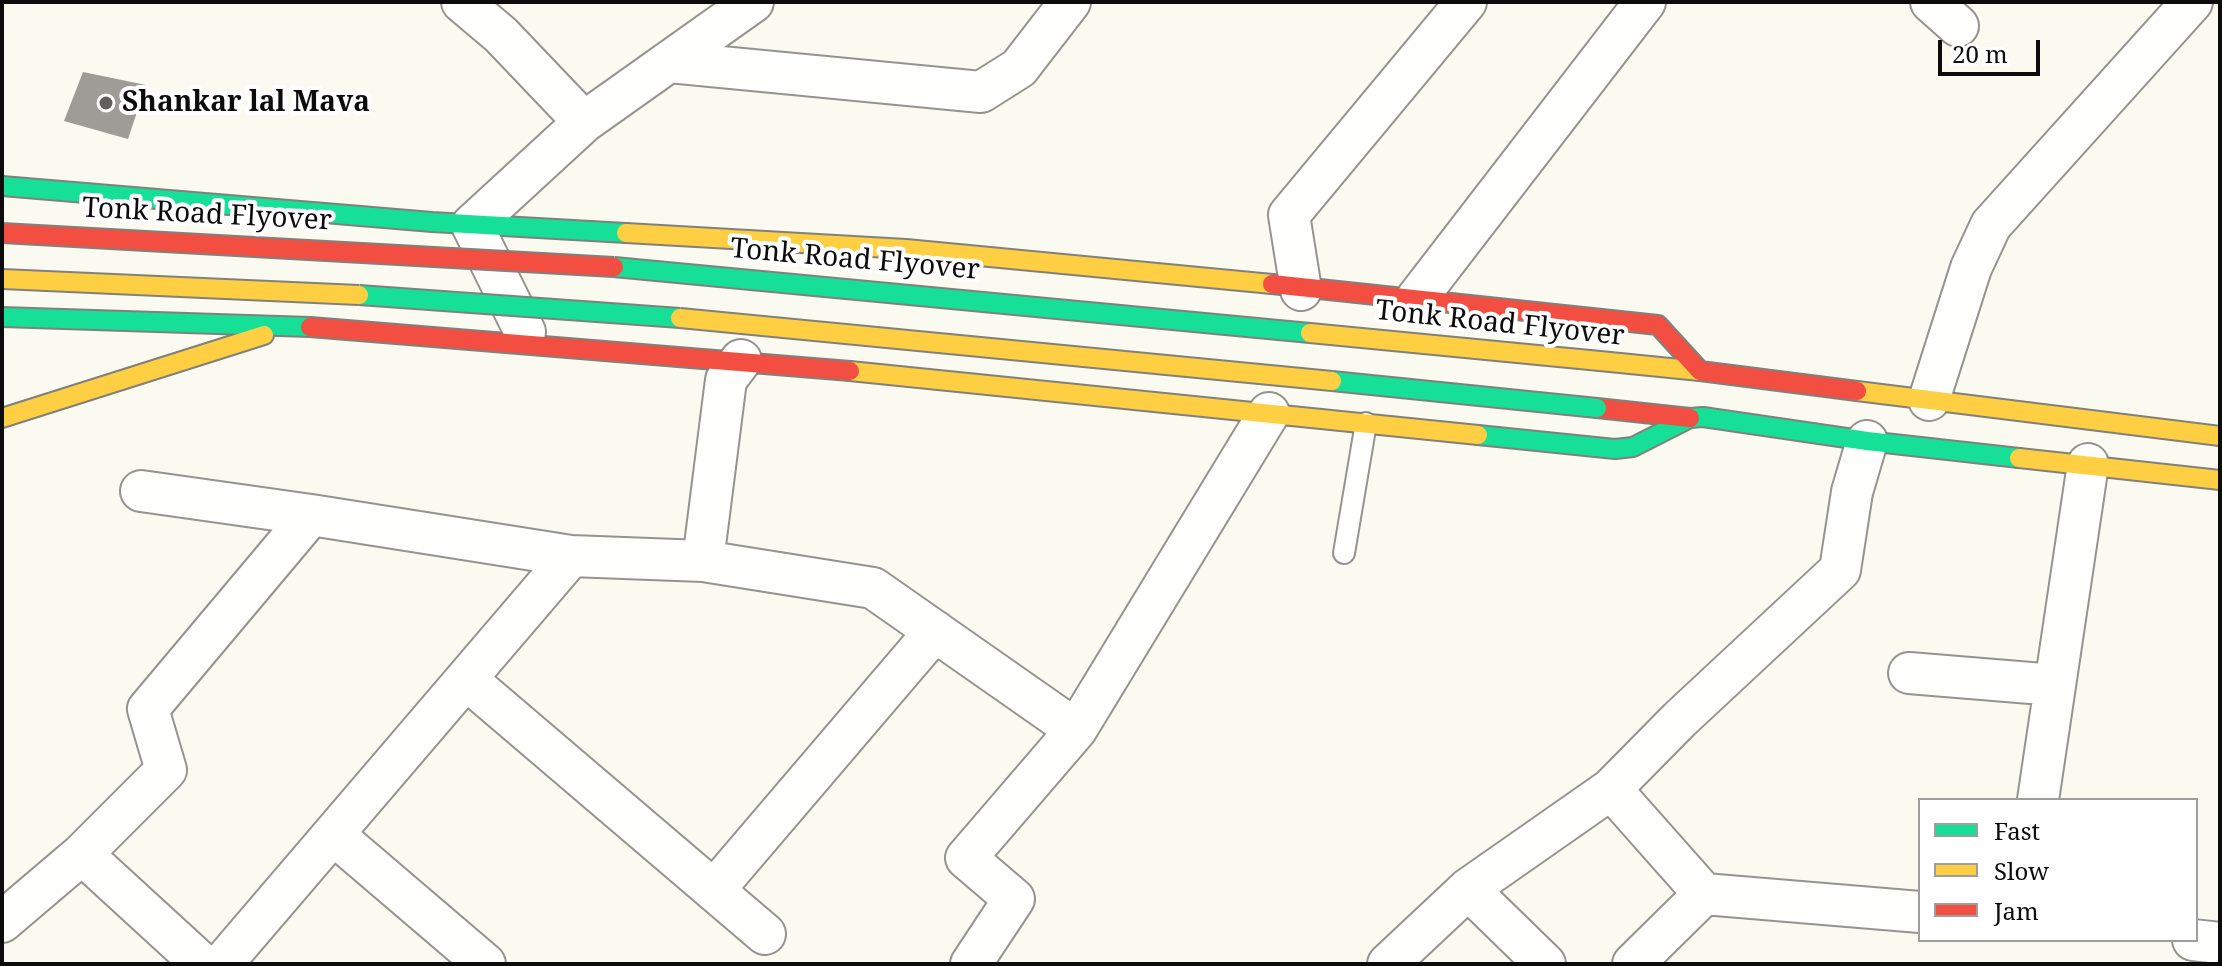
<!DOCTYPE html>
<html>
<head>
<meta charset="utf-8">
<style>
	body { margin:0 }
	#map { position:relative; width:2222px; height:966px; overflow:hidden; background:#fbfaf0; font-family:"Noto Serif",serif }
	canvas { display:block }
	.frame { position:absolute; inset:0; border:4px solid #0c0c0c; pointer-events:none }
	.legend { position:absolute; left:1918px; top:798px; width:280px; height:144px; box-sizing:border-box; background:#fff; border:2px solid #9e9e9e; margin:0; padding:10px 14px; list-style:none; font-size:24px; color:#0c0c0c }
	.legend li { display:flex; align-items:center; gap:16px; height:40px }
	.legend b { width:40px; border:2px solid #9e9e9e }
	.scale { position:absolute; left:1938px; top:40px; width:102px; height:36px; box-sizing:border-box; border:4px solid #0c0c0c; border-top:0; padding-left:10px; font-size:24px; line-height:28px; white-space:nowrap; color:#0c0c0c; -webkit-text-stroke:6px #fff; paint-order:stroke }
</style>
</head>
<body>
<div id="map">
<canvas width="2222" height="966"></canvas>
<div class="frame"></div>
<ul class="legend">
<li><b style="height:10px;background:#16e098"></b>Fast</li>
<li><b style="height:10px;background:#ffcf43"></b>Slow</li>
<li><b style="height:10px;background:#f24e42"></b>Jam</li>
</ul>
<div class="scale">20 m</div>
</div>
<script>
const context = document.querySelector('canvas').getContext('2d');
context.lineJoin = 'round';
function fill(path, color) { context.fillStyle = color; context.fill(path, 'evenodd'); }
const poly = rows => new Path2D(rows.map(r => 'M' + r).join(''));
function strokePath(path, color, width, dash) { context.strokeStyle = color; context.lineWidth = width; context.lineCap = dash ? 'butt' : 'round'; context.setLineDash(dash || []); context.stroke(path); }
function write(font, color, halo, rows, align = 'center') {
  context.font = font + ' "Noto Serif",serif'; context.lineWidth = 8; context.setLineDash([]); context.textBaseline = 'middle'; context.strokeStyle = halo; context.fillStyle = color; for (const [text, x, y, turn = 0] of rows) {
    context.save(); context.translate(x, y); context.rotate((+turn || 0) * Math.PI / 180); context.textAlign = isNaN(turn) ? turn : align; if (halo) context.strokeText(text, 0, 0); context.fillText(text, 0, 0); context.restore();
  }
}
fill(poly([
	[83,72,146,85,128,139,64,121]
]), '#9e9c96');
const lane = poly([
	[1344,553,1366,423]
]);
const street = poly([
	[462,2,501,35,584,122],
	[1931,2,1958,26],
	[669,62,981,92,1019,68,1070,2],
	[1301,290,1289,215,1466,2],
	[1417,298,1645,2],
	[525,332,472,225,584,122,753,2],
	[1929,400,1971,268,1991,225,2192,2],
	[141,491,311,515],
	[703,561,873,588,1076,730],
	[1909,673,2055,685],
	[466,679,765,934],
	[1611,789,1704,894],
	[2038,800,2088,464],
	[334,835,485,964],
	[82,854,166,770,148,709,311,515,571,556],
	[1468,889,1545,964],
	[714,890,935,631],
	[2,922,82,854,202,964],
	[2193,940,2220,943],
	[222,964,571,556,703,561,726,380,741,360],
	[971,964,1014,899,966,858,1076,730,1269,413],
	[1388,964,1468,889,1611,789,1679,720,1840,570,1852,492,1867,441],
	[1633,964,1704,894,1920,912]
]);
const fast = poly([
	[2,186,432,222,626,233],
	[2,317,310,327],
	[1478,435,1615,449,1633,447,1690,418,1703,417,1867,441,2019,458]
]);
const slow = poly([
	[626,233,906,249,1272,284],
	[1600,361,1700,371],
	[850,371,1478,435],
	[1857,391,2220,436],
	[2,418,264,335],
	[2019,458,2220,480]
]);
const jam = poly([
	[1272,284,1658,325,1700,371,1857,391],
	[310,327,850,371],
	[1597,408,1690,418]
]);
strokePath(lane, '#94938f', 24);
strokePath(street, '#94938f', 44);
strokePath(fast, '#81807c', 22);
strokePath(slow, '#81807c', 22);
strokePath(jam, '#81807c', 22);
strokePath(lane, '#fefefd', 20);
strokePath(street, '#fefefd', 40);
strokePath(fast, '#16e098', 18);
strokePath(slow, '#ffcf43', 18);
strokePath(jam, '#f24e42', 18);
const fastBridge = poly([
	[614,267,1310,333],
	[359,295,680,318],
	[1332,381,1597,408]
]);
const slowBridge = poly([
	[2,279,359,295],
	[680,318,1332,381],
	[1310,333,1600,361]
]);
const jamBridge = poly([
	[2,233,614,267]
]);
strokePath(fastBridge, '#81807c', 22, []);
strokePath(slowBridge, '#81807c', 22, []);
strokePath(jamBridge, '#81807c', 22, []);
strokePath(fastBridge, '#16e098', 18);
strokePath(slowBridge, '#ffcf43', 18);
strokePath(jamBridge, '#f24e42', 18);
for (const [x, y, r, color] of [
	[106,103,8,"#605f5c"]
]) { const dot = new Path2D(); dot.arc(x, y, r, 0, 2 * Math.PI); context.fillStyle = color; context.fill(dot); strokePath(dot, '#fff', 3); }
write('bold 28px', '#0c0c0c', '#fff', [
	["Shankar lal Mava",122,103]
], 'left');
write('28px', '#0c0c0c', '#fff', [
	["Tonk Road Flyover",207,215,3],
	["Tonk Road Flyover",855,260,5],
	["Tonk Road Flyover",1500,324,6]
]);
</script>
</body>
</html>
